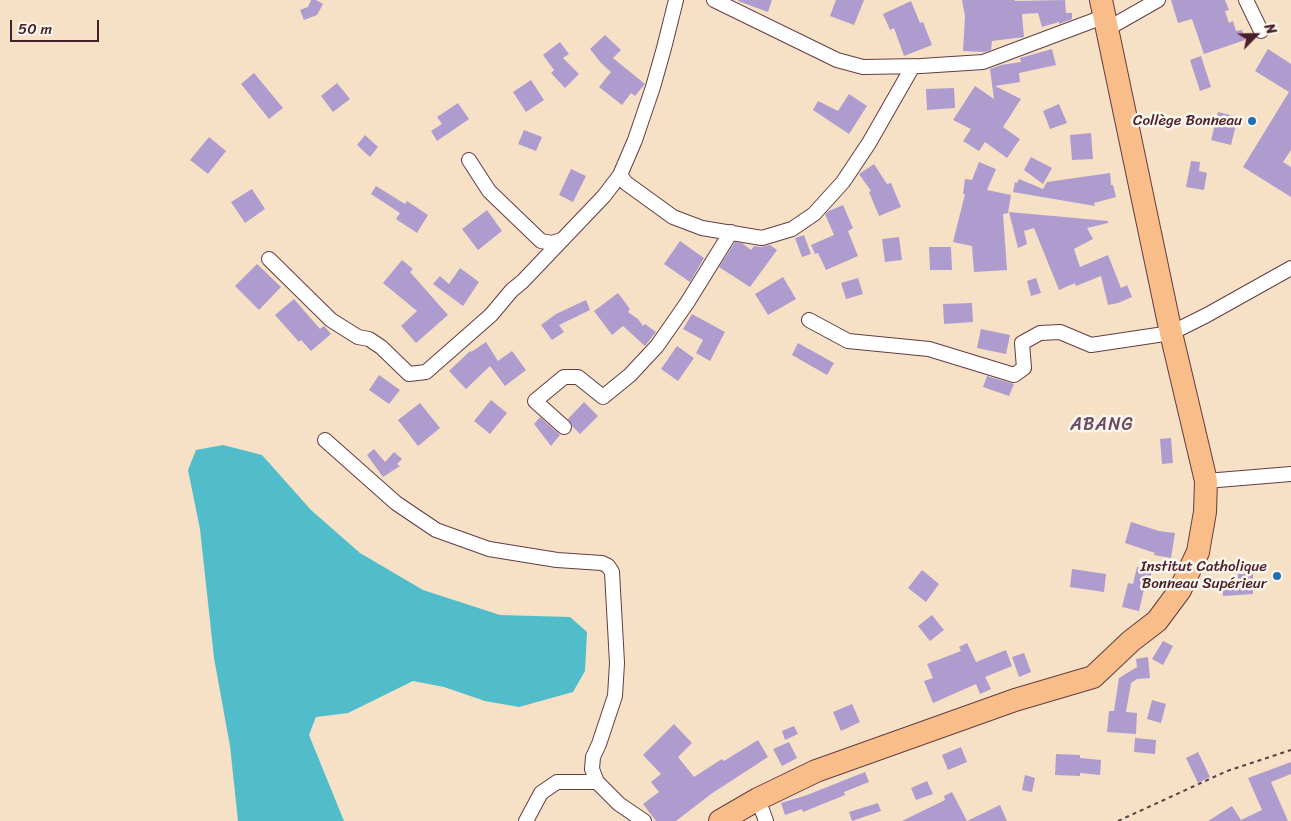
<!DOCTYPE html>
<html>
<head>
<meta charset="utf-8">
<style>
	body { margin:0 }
	#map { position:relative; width:1291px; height:821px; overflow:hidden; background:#f6e0c6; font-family:Sriracha,sans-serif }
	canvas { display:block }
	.north { position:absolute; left:1231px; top:10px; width:50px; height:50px; -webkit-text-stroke:4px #fbf7ec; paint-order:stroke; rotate:67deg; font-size:14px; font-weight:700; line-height:20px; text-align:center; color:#4a1f2b }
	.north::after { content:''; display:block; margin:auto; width:18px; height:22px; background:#4a1f2b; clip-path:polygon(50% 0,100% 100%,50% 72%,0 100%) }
	.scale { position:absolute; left:10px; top:20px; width:89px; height:22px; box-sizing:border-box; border:2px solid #4a1f2b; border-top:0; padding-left:6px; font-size:15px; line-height:18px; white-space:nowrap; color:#4a1f2b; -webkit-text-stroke:4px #fbf7ec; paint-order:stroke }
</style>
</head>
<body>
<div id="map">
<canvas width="1291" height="821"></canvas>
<div class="north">N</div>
<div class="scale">50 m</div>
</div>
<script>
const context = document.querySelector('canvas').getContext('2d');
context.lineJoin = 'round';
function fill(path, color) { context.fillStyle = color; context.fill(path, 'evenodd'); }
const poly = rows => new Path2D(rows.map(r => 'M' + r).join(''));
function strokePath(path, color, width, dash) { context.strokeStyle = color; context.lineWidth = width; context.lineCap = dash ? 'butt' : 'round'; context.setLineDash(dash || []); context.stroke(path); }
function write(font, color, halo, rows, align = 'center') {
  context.font = font + ' Sriracha,sans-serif'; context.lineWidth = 5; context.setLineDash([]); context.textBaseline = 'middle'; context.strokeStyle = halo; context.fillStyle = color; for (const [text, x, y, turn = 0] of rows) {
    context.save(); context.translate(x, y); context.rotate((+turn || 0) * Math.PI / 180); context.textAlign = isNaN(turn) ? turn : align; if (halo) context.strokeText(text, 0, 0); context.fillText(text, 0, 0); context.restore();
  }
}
fill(poly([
	[223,445,262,455,311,510,360,553,423,590,500,615,570,617,587,632,585,671,573,692,519,707,485,701,444,687,413,681,348,713,316,717,309,735,344,821,238,821,230,746,214,658,200,529,188,470,196,450]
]), '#51bdcb');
fill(poly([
	[311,0,316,0,323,4,317,15,304,20,300,10,308,7],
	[738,0,772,0,768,12,738,1],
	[836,0,864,0,854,25,830,16],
	[962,0,1015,0,1015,1,1065,0,1066,13,1072,13,1072,19,1059,24,1059,22,1042,27,1038,13,1022,14,1024,37,992,41,991,50,984,52,963,51,965,16],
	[1171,0,1225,0,1229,10,1225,11,1229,23,1233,21,1236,31,1242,30,1245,40,1204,54,1192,19,1178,23],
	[911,1,920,23,923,22,932,45,904,56,894,28,890,30,883,14],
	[605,35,621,50,613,58,645,84,635,96,631,93,622,105,599,87,611,72,601,63,590,49],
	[560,42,569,54,563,58,579,74,565,88,551,73,554,70,543,55],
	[1052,49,1056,65,1019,73,1020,82,995,86,1021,99,1003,127,1020,139,1007,158,985,142,979,151,963,141,971,129,953,120,975,86,994,99,990,69,1001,65,1021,62,1020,58],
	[1268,49,1291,64,1291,150,1283,162,1291,167,1291,197,1243,167,1289,92,1255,71],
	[1201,56,1211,87,1200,91,1190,60],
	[254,73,283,108,269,119,241,84],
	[531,80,544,100,526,112,513,92],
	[337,83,350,99,333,112,321,96],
	[954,88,955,108,927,110,926,89],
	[849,94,867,106,849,134,813,110,818,101,838,111],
	[458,103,469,119,437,141,431,131,442,124,437,117],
	[1059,104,1067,123,1050,129,1043,111],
	[1218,112,1238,117,1231,145,1211,140],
	[524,130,542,137,536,151,518,144],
	[1091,133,1093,159,1072,160,1070,135],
	[365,135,378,147,370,157,357,145],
	[209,137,226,151,208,174,190,160],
	[1031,157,1052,168,1043,184,1024,170],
	[1191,161,1200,162,1199,171,1207,173,1204,190,1186,187],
	[979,162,996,169,987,190,1011,195,1008,213,1003,214,1007,270,974,272,972,246,953,242,965,194,963,194,965,179,972,180],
	[874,164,887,184,891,183,901,207,879,216,869,192,871,191,859,174],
	[571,169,586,176,573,202,559,195],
	[1110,173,1111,185,1113,185,1116,197,1094,203,1095,206,1013,192,1015,182,1017,183,1019,179,1043,189,1047,182],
	[376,186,405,204,407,201,428,215,417,233,396,219,400,213,371,194],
	[252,189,265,209,245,223,231,202],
	[843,205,853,228,848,231,858,256,826,270,818,253,815,254,811,245,834,235,825,214,829,211],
	[487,210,502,231,478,250,462,229],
	[1009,212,1108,221,1108,223,1087,228,1093,239,1074,249,1080,267,1108,255,1121,288,1127,285,1132,297,1118,303,1108,305,1101,276,1076,286,1075,283,1059,290,1034,228,1024,231,1027,244,1018,248],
	[804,235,811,254,802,257,795,238],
	[899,237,902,260,885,262,882,239],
	[680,241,704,258,690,282,664,264],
	[735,242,742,243,751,250,754,246,761,247,770,245,777,250,750,287,719,267],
	[929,247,951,247,952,270,930,270],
	[402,260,413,269,410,272,448,315,416,343,401,326,417,311,383,283],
	[257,264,281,287,259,310,235,286],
	[460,268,479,282,463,306,433,284,440,276,449,284],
	[783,277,796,299,768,315,755,294],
	[858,278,863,294,846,299,841,283],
	[1036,278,1041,293,1031,296,1027,281],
	[618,293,630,309,628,312,638,319,643,326,645,324,656,332,645,346,623,326,612,335,594,311],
	[294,299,320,329,324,326,331,334,311,351,301,340,299,342,275,315],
	[586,300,590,310,559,325,564,332,552,340,541,325,556,314],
	[972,303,973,322,944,324,943,304],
	[692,314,725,332,710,361,696,353,703,340,683,329],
	[981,329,1010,335,1006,354,977,348],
	[486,342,498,361,512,351,526,370,505,386,490,366,466,389,449,371,470,351,471,352],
	[798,343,834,363,827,375,792,355],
	[677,346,694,358,678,381,661,369],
	[379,375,400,390,389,404,369,390],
	[987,376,1014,384,1009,396,983,387],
	[491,400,507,413,490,434,474,421],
	[584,402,598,416,580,434,572,426,568,419],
	[420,403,440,428,418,446,398,420],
	[540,417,560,435,551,446,534,424],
	[1171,438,1173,463,1162,464,1160,439],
	[374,449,385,462,394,452,402,459,397,464,400,466,383,477,367,455],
	[1131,522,1159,531,1175,533,1171,558,1154,555,1155,553,1125,543],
	[1137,567,1152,571,1148,585,1145,585,1139,611,1122,607,1128,583,1133,584],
	[1072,569,1106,574,1104,592,1070,587],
	[922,570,939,584,926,602,908,588],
	[1238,574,1253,574,1253,594,1223,596,1222,584,1238,582],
	[932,615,944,630,930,641,918,626],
	[1163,641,1173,646,1163,665,1152,659],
	[967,643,976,662,1006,650,1012,666,985,677,991,689,980,694,976,684,933,703,924,681,933,678,927,664,961,651,959,647],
	[1024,653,1031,672,1019,677,1012,657],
	[1148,657,1150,678,1137,679,1131,683,1126,712,1137,713,1136,734,1107,732,1109,711,1114,711,1119,678,1137,667,1136,659],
	[1152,700,1166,704,1161,723,1147,719],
	[852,704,860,722,841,731,833,712],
	[674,724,692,743,678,757,694,777,722,759,724,761,758,740,768,757,711,794,676,821,656,821,643,804,659,792,651,782,661,774,643,755],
	[794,726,798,734,785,740,782,731],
	[1135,738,1156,740,1155,754,1134,752],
	[789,742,797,758,782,766,773,749],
	[961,747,967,762,948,770,942,755],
	[1198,752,1210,777,1198,783,1186,758],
	[1056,754,1080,755,1080,758,1101,760,1100,775,1080,773,1080,776,1055,775],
	[1291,762,1291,774,1271,782,1288,821,1208,821,1232,806,1241,820,1262,810,1248,778],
	[865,772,869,782,844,792,845,795,803,812,802,809,785,815,781,803,807,795],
	[1025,775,1035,778,1032,792,1022,790],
	[927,781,933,794,916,800,911,788],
	[952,792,967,821,902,821,945,800,944,796],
	[878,803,881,811,852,821,849,812],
	[1000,805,1007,821,967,821]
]), '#af9ccf');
const street = poly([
	[714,0,837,60,863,67,921,66,983,62,1103,17],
	[1246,0,1261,31],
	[1107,29,1158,0],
	[469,160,489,191,541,241,552,243,561,240],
	[620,175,626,183,673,217,702,228,762,238,792,229,814,214,843,182,869,143,913,66],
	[269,259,331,320,358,337,369,339,381,347,409,374,426,372,491,315,512,290,522,282,604,196,620,175,635,140,653,87,664,48,676,0],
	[809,320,848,341,929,349,1014,375,1024,368,1022,343,1040,333,1060,332,1091,345,1171,333,1207,315,1291,268],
	[564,427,535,401,564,377,578,377,603,397,630,375,657,346,687,303,731,232],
	[325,440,396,503,436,530,489,549,557,560,602,563,608,566,612,572,617,663,615,696,599,744,593,757,592,769,597,782,619,804,644,821],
	[1206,481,1291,474],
	[758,799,766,821],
	[526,821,541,793,557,782,597,782]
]);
const primary = poly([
	[720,821,758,799,816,771,1015,700,1093,677,1131,641,1157,621,1180,590,1198,552,1205,512,1206,481,1171,333,1101,0]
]);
strokePath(street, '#643c42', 16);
strokePath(primary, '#643c42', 24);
strokePath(poly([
	[1118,821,1227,771,1291,750]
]), '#643c42', 2, [4, 4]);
strokePath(street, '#fff', 14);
strokePath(primary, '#f8bd89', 22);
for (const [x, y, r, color] of [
	[1252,121,5,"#1f6fb2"],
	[1277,576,5,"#1f6fb2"]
]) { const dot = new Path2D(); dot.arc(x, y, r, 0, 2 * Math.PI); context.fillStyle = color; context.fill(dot); strokePath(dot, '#fbf7ec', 2); }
write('15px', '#4a1f2b', '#fbf7ec', [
	["Collège Bonneau",1242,121],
	["Institut Catholique",1267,567],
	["Bonneau Supérieur",1267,584]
], 'right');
context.letterSpacing = '1px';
write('18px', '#6d4b64', '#fbf7ec', [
	["ABANG",1102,425]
]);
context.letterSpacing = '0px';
</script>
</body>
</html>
